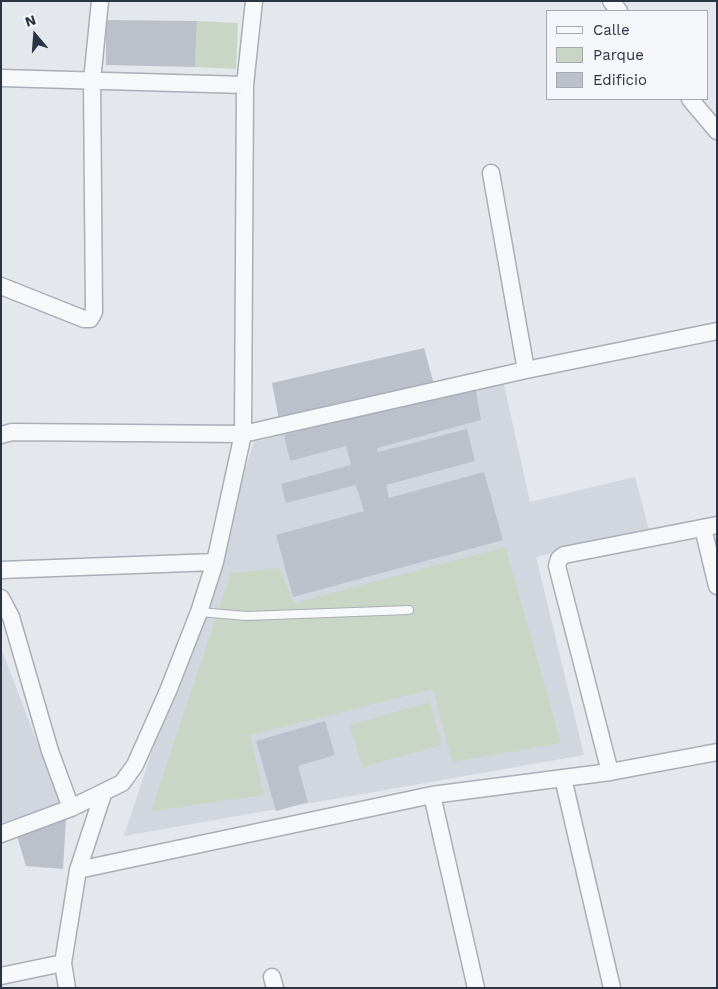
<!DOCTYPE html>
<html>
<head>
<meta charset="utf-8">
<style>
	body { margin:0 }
	#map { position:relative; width:718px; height:989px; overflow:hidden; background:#e4e7ec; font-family:"Work Sans",sans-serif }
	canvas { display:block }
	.frame { position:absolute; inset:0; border:2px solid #2b3445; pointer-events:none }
	.legend { position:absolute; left:546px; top:10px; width:162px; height:90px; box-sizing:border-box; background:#f4f6f9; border:1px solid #a4a8b1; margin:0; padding:6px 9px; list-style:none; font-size:15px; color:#2b3445 }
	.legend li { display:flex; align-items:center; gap:10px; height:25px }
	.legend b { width:25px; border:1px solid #a4a8b1 }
	.north { position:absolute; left:10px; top:10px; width:50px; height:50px; -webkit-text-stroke:4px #f4f6f9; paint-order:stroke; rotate:342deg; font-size:14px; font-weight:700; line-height:20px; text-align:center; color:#2b3445 }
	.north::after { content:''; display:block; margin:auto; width:18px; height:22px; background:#2b3445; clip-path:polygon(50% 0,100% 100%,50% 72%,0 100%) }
</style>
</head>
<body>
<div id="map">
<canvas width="718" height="989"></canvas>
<div class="frame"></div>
<ul class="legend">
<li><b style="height:6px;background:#f7f8fa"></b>Calle</li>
<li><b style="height:14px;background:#c9d6c5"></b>Parque</li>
<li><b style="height:14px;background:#bbc0ca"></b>Edificio</li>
</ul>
<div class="north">N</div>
</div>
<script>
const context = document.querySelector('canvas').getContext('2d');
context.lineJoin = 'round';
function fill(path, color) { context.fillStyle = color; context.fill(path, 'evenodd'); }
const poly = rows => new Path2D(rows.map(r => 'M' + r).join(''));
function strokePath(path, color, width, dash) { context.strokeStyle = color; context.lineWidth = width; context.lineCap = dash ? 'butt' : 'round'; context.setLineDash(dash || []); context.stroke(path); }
fill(poly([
	[475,385,504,385,530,502,635,477,649,530,536,557,584,755,124,836,254,442],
	[1,648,60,802,1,824]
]), '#d2d6de');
fill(poly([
	[197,21,238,23,236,69,195,67],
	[505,547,561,743,452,762,433,689,250,735,264,795,151,811,231,573,279,568,294,603],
	[430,702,442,745,362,767,350,725]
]), '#c9d6c5');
fill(poly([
	[106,20,197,21,195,67,106,65],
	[424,348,434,384,279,420,272,383],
	[475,385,481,420,377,448,378,452,467,429,475,461,386,485,389,498,484,472,503,540,293,597,276,535,364,511,356,485,286,503,281,484,351,465,346,446,290,461,284,435],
	[325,721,335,755,298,766,308,802,276,811,256,741],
	[66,818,63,869,26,866,17,836]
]), '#bbc0ca');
const service = poly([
	[199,612,246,616,409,610]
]);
const minor = poly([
	[611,1,619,11],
	[1,78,245,85],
	[690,99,717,131],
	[491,173,526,370],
	[1,286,84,319,90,319,94,312,92,81,100,1],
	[1,435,12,432,243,434,526,370,717,331],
	[703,528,717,586],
	[1,570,215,562],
	[1,598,11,617,50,751,71,808],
	[610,772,557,566,559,559,564,555,717,525],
	[563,778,612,988],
	[432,795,476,988],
	[1,834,71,808,122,783,135,765,168,691,199,612,215,562,243,434,245,85,254,1],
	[78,870,432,795,610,772,717,752],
	[1,976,63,963],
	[272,977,275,988],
	[67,988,63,963,78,870,103,794]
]);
strokePath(service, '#a9aeb7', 10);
strokePath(minor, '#a9aeb7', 19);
strokePath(service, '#f7f8fa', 8);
strokePath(minor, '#f7f8fa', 16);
</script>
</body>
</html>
